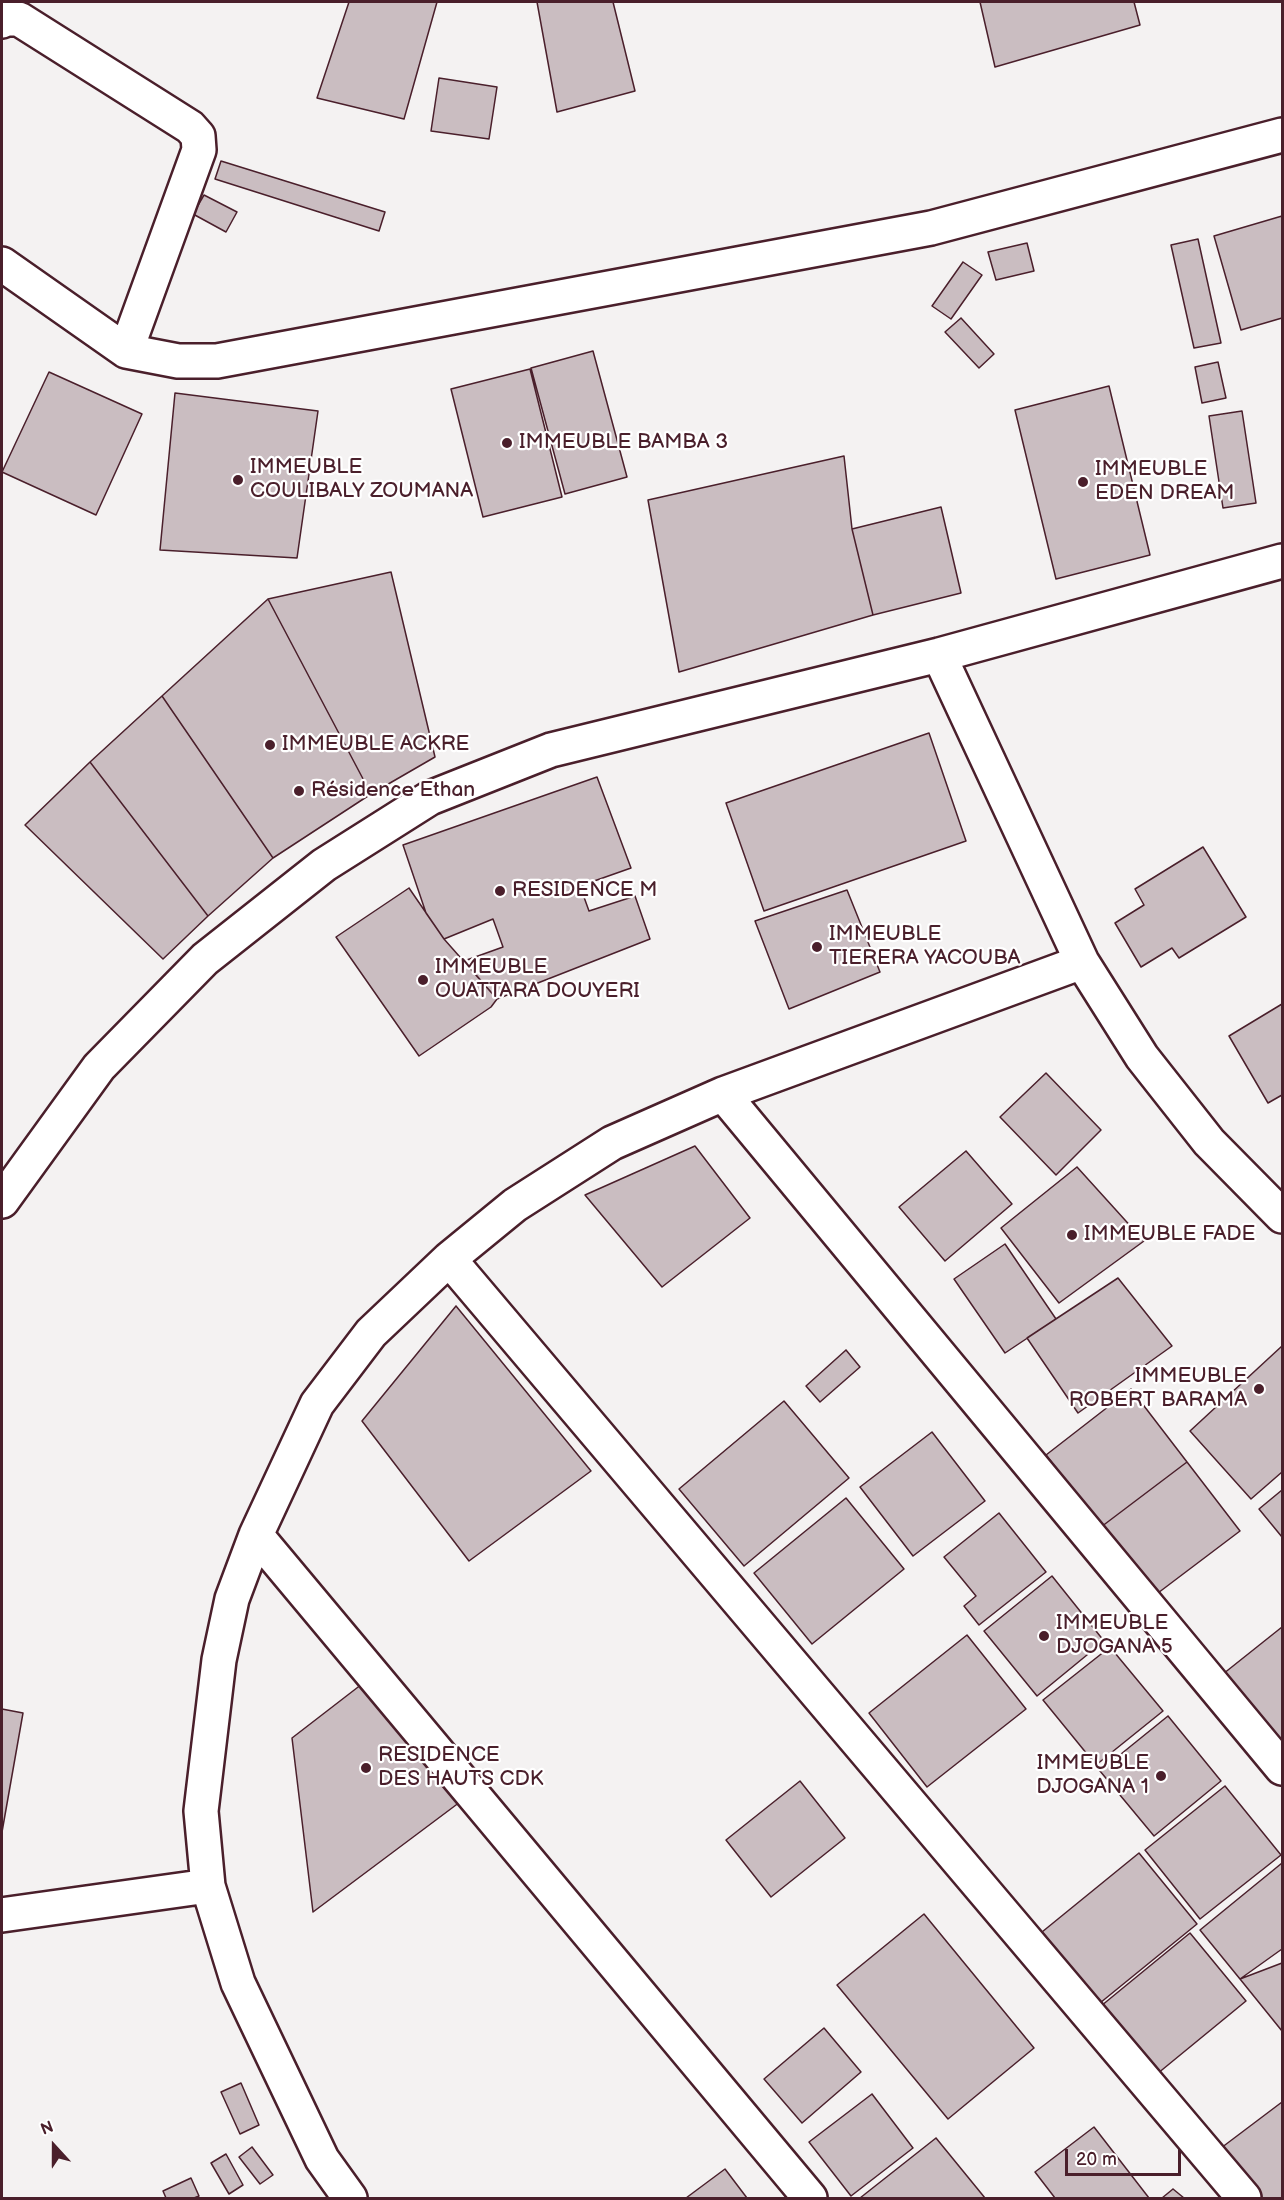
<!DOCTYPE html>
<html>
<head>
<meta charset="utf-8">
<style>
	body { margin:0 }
	#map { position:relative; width:1284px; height:2200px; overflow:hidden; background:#f4f2f2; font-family:"Balsamiq Sans",sans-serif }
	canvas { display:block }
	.frame { position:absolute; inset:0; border:3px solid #4a1f2b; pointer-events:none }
	.north { position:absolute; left:24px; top:2116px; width:60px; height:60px; -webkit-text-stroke:4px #fff; paint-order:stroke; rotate:339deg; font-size:16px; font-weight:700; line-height:24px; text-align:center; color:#4a1f2b }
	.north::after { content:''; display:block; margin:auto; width:21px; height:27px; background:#4a1f2b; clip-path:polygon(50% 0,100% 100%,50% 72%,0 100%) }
	.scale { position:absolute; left:1065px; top:2149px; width:116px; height:27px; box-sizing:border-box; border:3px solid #4a1f2b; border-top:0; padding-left:8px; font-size:18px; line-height:21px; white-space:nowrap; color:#4a1f2b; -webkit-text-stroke:4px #fff; paint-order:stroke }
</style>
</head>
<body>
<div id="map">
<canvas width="1284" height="2200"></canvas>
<div class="frame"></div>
<div class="north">N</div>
<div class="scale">20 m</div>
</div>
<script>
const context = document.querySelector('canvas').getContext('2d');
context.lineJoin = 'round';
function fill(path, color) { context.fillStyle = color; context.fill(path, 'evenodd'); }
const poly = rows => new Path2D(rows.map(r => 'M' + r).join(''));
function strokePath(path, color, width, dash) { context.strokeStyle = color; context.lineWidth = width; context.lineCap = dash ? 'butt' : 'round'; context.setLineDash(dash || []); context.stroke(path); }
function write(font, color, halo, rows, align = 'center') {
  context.font = font + ' "Balsamiq Sans",sans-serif'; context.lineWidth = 4.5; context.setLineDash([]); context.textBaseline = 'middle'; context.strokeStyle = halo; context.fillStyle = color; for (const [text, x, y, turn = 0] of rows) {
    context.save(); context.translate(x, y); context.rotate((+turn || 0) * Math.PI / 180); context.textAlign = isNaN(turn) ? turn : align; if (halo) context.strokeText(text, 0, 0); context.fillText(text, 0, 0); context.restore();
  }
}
const building = poly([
	[349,2,437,2,404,119,317,98,349,2],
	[537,2,613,2,635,91,557,112,537,2],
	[980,2,1134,2,1140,25,995,67,980,2],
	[439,78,497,87,489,139,431,131,439,78],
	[221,161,385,212,379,231,215,179,221,161],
	[204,195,237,212,226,232,193,214,204,195],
	[1282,216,1282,318,1241,330,1214,236,1282,216],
	[1198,239,1221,343,1194,348,1171,245,1198,239],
	[1027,243,1034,271,996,280,988,252,1027,243],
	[963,262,982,275,951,319,932,306,963,262],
	[961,318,994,354,979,368,945,332,961,318],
	[593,351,627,477,565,494,531,368,593,351],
	[1218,362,1226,398,1202,403,1195,367,1218,362],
	[530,369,562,497,483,517,451,389,530,369],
	[49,372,142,414,96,515,2,472,49,372],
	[1109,386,1150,555,1056,579,1015,410,1109,386],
	[175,393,318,411,297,558,160,550,175,393],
	[1242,411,1256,503,1223,508,1209,416,1242,411],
	[844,456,852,529,873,615,679,672,648,500,844,456],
	[941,507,961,593,873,615,852,529,941,507],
	[391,572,435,757,371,794,268,599,391,572],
	[268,599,371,794,273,858,162,696,268,599],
	[162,696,273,858,208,916,90,762,162,696],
	[929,733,966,841,764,911,726,803,929,733],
	[90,762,208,916,163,959,25,825,90,762],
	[597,777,631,868,580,886,589,911,635,896,650,939,497,999,464,961,503,947,493,919,444,939,426,913,403,845,597,777],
	[1203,847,1246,917,1179,958,1172,948,1141,967,1115,923,1144,905,1135,889,1203,847],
	[409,888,444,939,497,999,491,1007,419,1056,336,937,409,888],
	[847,890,880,972,789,1009,755,921,847,890],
	[1282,1004,1282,1095,1268,1103,1229,1036,1282,1004],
	[1046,1073,1101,1130,1056,1175,1000,1117,1046,1073],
	[695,1146,750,1218,662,1287,585,1195,695,1146],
	[966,1151,1012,1204,945,1261,899,1207,966,1151],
	[1077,1167,1144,1241,1059,1303,1001,1228,1077,1167],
	[1005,1244,1056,1319,1005,1353,954,1279,1005,1244],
	[1118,1278,1172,1346,1078,1413,1027,1338,1118,1278],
	[456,1306,591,1471,469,1561,362,1421,456,1306],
	[1282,1346,1282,1472,1251,1499,1190,1431,1282,1346],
	[846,1350,860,1367,820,1402,806,1386,846,1350],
	[1131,1389,1187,1462,1101,1527,1046,1455,1131,1389],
	[784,1401,849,1478,744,1566,679,1489,784,1401],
	[932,1432,985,1501,913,1556,860,1487,932,1432],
	[1187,1462,1240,1531,1154,1596,1101,1527,1187,1462],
	[1282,1490,1282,1537,1259,1509,1282,1490],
	[846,1498,904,1569,812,1644,754,1573,846,1498],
	[999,1513,1046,1572,979,1625,964,1606,976,1596,944,1557,999,1513],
	[1052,1576,1104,1641,1037,1696,984,1631,1052,1576],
	[1282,1627,1282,1741,1280,1744,1223,1674,1282,1627],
	[967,1635,1026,1709,927,1787,869,1713,967,1635],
	[1110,1647,1163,1711,1096,1765,1043,1700,1110,1647],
	[362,1684,464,1799,313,1912,292,1738,362,1684],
	[2,1709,23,1713,2,1832,2,1709],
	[1168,1716,1221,1781,1154,1836,1100,1771,1168,1716],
	[800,1781,845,1838,771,1897,726,1840,800,1781],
	[1225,1786,1281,1855,1200,1919,1145,1850,1225,1786],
	[1139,1853,1197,1924,1100,2003,1042,1932,1139,1853],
	[1282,1863,1282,1949,1240,1979,1200,1930,1282,1863],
	[924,1914,1034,2048,948,2119,837,1985,924,1914],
	[1190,1933,1246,2001,1157,2074,1101,2006,1190,1933],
	[1282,1963,1282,2031,1240,1979,1282,1963],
	[824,2028,861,2072,802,2123,764,2079,824,2028],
	[241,2083,259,2125,240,2134,221,2092,241,2083],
	[872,2094,913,2148,851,2196,809,2142,872,2094],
	[1282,2102,1282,2198,1259,2198,1221,2148,1282,2102],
	[1094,2127,1149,2198,1055,2198,1035,2172,1094,2127],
	[936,2138,985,2198,860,2198,936,2138],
	[252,2147,273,2175,260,2184,239,2157,252,2147],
	[226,2154,243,2185,229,2194,211,2163,226,2154],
	[725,2169,747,2198,686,2198,725,2169],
	[191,2178,199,2196,194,2198,166,2198,163,2191,191,2178],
	[1173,2189,1184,2198,1162,2198,1173,2189]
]);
fill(building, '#cabdc1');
strokePath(building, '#4a1f2b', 1.5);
const minor = poly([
	[2,21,6,19,19,19,190,127,198,136,199,150,126,351],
	[2,264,126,351,178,361,217,361,931,228,1282,135],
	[939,655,1082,962,1142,1057,1209,1142,1282,1216],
	[723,1094,1282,1768],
	[2,1201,99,1067,205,959,324,865,430,798,551,750,939,655,1282,561],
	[449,1259,1244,2198],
	[256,1535,810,2198],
	[2,1915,208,1886],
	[350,2198,322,2159,238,1983,208,1886,201,1811,219,1660,232,1599,256,1535,317,1404,371,1333,449,1259,515,1205,612,1143,723,1094,1082,962]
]);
strokePath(minor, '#4a1f2b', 38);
strokePath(minor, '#fff', 33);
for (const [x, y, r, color] of [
	[507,443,6,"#4a1f2b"],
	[238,480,6,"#4a1f2b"],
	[1083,482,6,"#4a1f2b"],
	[270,745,6,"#4a1f2b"],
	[299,791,6,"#4a1f2b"],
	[500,891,6,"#4a1f2b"],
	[817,947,6,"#4a1f2b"],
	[423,980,6,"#4a1f2b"],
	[1072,1235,6,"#4a1f2b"],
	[1259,1389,6,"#4a1f2b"],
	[1044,1636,6,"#4a1f2b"],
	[366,1768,6,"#4a1f2b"],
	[1161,1776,6,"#4a1f2b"]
]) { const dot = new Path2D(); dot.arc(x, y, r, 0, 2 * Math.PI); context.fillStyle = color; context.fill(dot); strokePath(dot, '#fff', 2); }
write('21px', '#4a1f2b', '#fff', [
	["IMMEUBLE BAMBA 3",519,443],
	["IMMEUBLE",250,468],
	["COULIBALY ZOUMANA",250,492],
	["IMMEUBLE",1095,470],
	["EDEN DREAM",1095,494],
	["IMMEUBLE ACKRE",282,745],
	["Résidence Ethan",311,791],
	["RESIDENCE M",512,891],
	["IMMEUBLE",829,935],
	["TIERERA YACOUBA",829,959],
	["IMMEUBLE",435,968],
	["OUATTARA DOUYERI",435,992],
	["IMMEUBLE FADE",1084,1235],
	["IMMEUBLE",1247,1377,"right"],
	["ROBERT BARAMA",1247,1401,"right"],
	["IMMEUBLE",1056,1624],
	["DJOGANA 5",1056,1648],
	["RESIDENCE",378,1756],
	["DES HAUTS CDK",378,1780],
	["IMMEUBLE",1149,1764,"right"],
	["DJOGANA 1",1149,1788,"right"]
], 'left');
</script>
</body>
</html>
